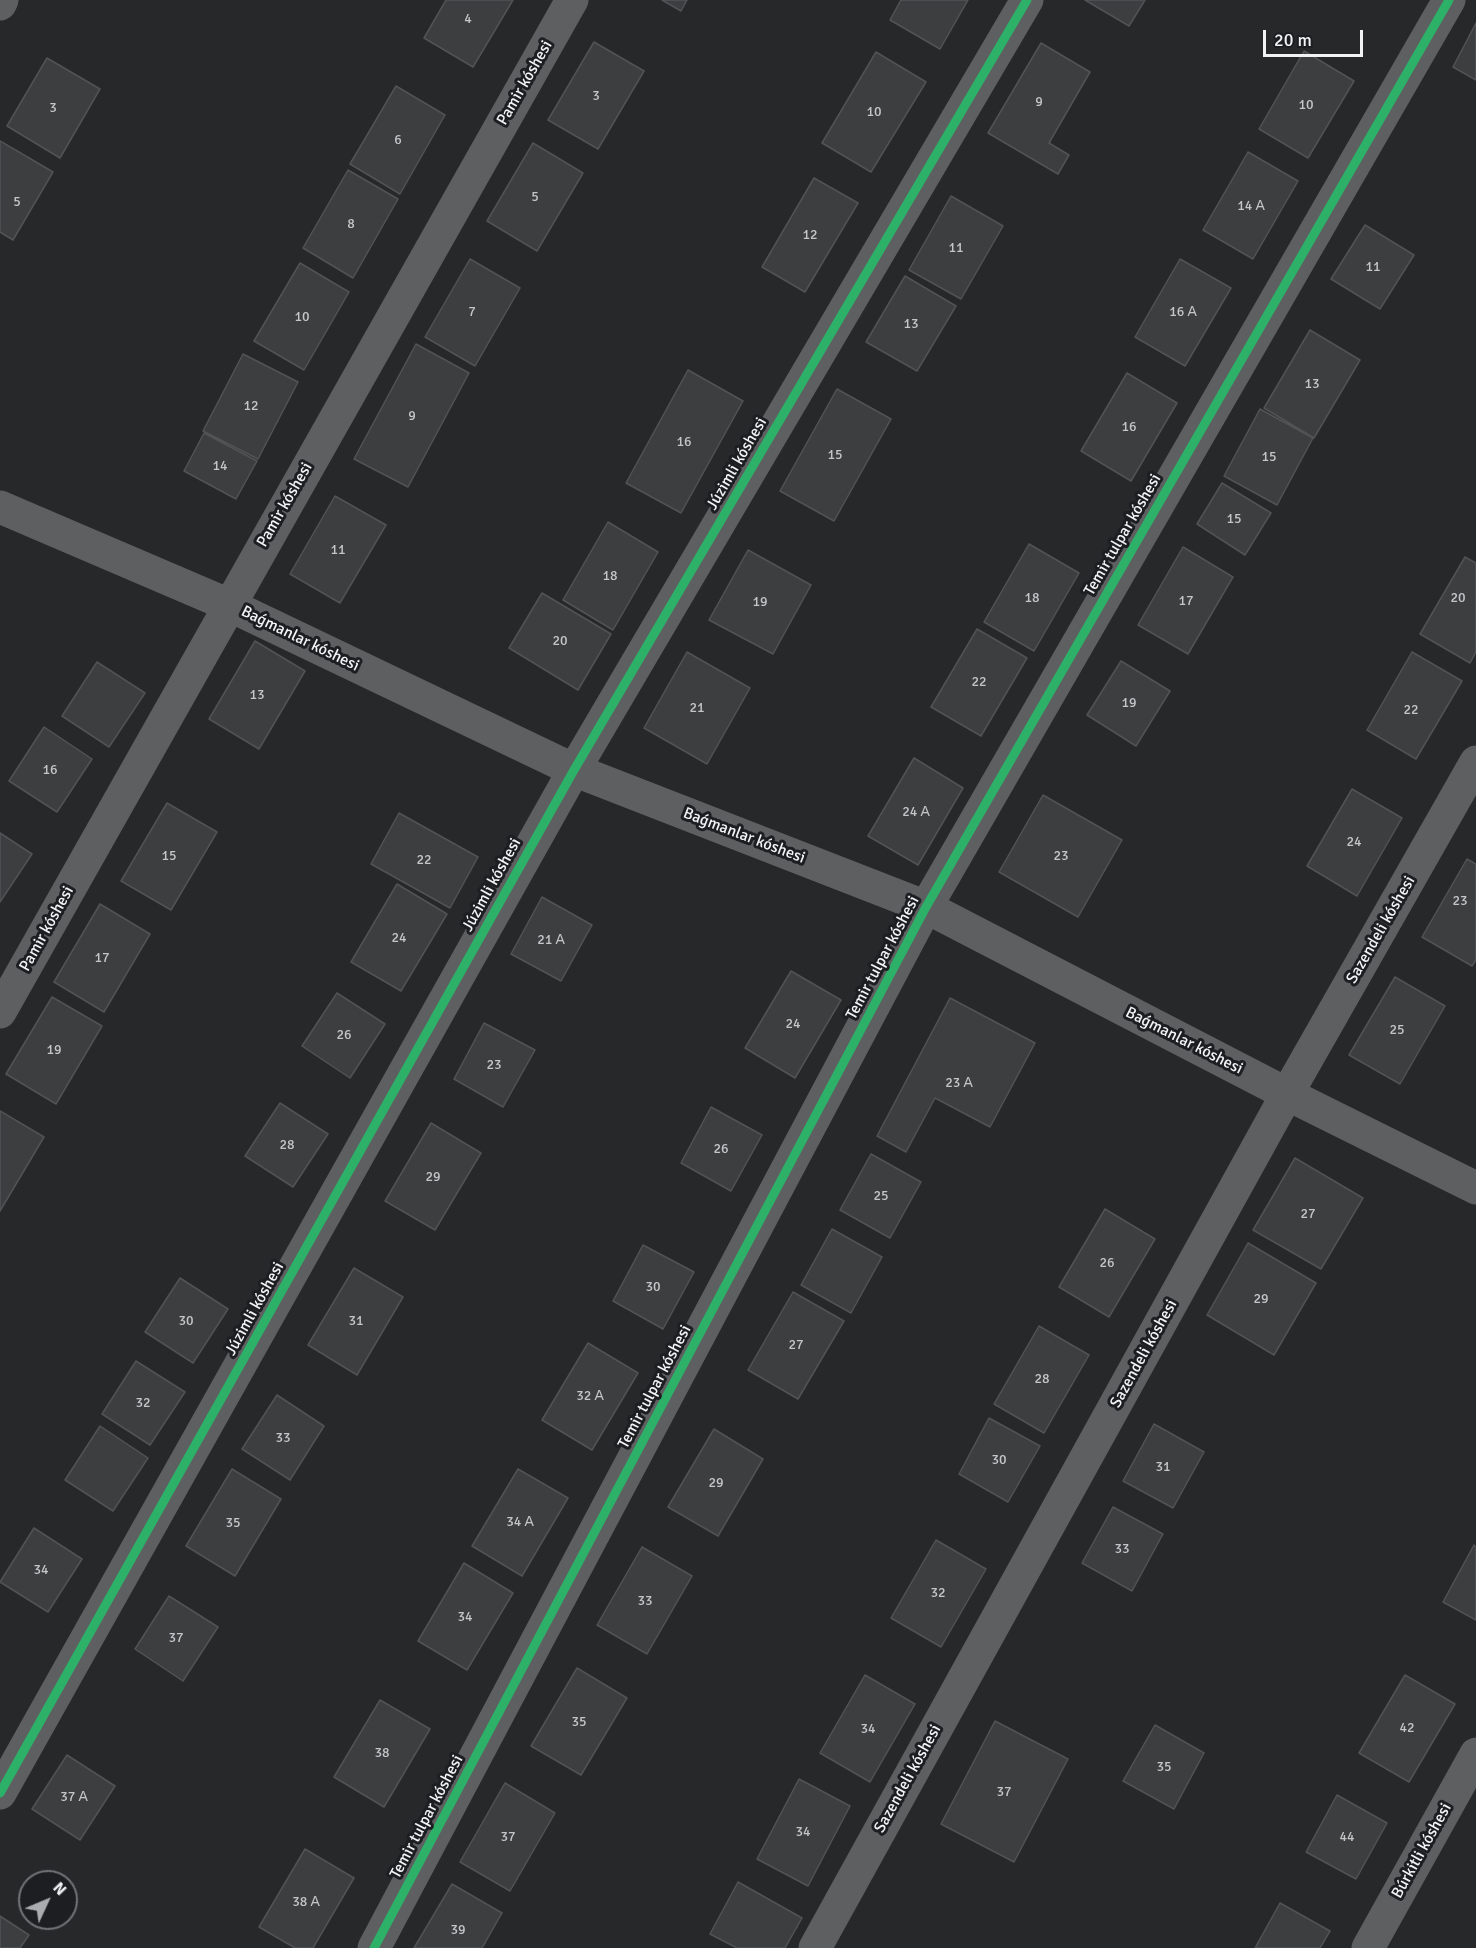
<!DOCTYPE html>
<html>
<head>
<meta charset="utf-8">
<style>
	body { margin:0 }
	#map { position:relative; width:1476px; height:1948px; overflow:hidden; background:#26282a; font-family:Signika,sans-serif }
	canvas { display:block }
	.north { position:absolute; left:18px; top:1870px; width:60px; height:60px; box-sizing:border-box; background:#1c1e21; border:2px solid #727376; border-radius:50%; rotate:46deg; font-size:16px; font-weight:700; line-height:24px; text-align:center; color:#f2f3f5 }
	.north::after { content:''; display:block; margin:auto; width:21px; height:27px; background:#abacae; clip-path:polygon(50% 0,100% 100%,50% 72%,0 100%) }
	.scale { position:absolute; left:1263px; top:30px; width:100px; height:27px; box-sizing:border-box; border:3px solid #f2f3f5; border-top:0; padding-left:8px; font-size:18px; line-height:21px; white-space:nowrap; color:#f2f3f5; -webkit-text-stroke:4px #1c1e21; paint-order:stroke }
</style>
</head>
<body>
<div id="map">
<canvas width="1476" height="1948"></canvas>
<div class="north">N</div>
<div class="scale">20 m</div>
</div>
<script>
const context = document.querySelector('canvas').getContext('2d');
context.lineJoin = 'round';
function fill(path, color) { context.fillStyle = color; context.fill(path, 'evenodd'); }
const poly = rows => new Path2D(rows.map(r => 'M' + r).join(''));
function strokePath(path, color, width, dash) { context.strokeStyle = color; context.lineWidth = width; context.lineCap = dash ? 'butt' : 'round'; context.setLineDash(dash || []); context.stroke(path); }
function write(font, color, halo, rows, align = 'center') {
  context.font = font + ' Signika,sans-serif'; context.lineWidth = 6; context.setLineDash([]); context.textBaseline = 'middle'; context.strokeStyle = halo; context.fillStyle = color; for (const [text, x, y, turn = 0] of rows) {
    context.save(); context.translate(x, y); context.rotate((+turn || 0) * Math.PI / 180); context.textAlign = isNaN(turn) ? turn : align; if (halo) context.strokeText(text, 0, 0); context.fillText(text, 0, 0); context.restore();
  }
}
const building = poly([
	[446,0,513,0,473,67,424,38,446,0],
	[662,0,687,0,681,11,662,0],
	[901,0,968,0,940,49,890,20,901,0],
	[1085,0,1145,0,1129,26,1085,0],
	[1476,23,1476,80,1453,67,1476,23],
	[594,42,644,71,598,149,548,120,594,42],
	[1041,43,1090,72,1049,143,1069,155,1058,174,988,133,1041,43],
	[1304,51,1354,81,1308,158,1259,129,1304,51],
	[876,52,926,82,871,172,822,143,876,52],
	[47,58,100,89,60,158,7,126,47,58],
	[396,86,445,115,400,194,350,164,396,86],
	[0,141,53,172,13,240,0,232,0,141],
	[533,143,583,173,537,251,487,221,533,143],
	[1248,152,1298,181,1253,259,1203,230,1248,152],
	[348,170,398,199,353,278,303,248,348,170],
	[814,178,858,203,805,292,762,267,814,178],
	[951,196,1003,226,961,299,909,270,951,196],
	[1365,225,1414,255,1380,309,1331,279,1365,225],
	[470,259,520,288,475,366,425,337,470,259],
	[1180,259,1231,288,1185,366,1135,337,1180,259],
	[300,263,349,292,304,370,254,341,300,263],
	[905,276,956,306,917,371,866,342,905,276],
	[1310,330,1360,360,1314,438,1264,408,1310,330],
	[416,344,469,373,408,487,354,459,416,344],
	[243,354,298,382,258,459,203,431,243,354],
	[688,370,743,401,681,513,626,483,688,370],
	[1127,373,1177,403,1131,481,1081,451,1127,373],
	[837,389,891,419,834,521,780,491,837,389],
	[1260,409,1313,438,1277,505,1224,476,1260,409],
	[204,433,257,461,236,499,184,471,204,433],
	[1222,483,1271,513,1245,555,1197,524,1222,483],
	[335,496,386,525,340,603,290,574,335,496],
	[608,522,658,552,613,630,563,600,608,522],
	[1029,544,1079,573,1034,651,984,622,1029,544],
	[1183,547,1233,577,1188,654,1138,625,1183,547],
	[748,550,811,585,773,654,709,620,748,550],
	[1465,557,1476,563,1476,652,1470,663,1420,634,1465,557],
	[542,593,611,634,578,690,509,648,542,593],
	[977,629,1027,658,981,736,931,707,977,629],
	[255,641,305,671,259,749,209,719,255,641],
	[687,652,750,688,707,764,644,728,687,652],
	[1412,652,1462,681,1416,759,1367,730,1412,652],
	[1121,661,1170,691,1136,746,1087,715,1121,661],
	[97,662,145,693,109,747,62,716,97,662],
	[44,727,92,759,57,812,9,781,44,727],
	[914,758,963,788,918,865,868,836,914,758],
	[1352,789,1402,818,1357,896,1307,866,1352,789],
	[1043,795,1122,840,1078,917,999,872,1043,795],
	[167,803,217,832,171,910,121,881,167,803],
	[399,813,478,857,450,908,371,864,399,813],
	[0,833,32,854,0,902,0,833],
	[1467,859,1476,864,1476,960,1472,966,1422,937,1467,859],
	[397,884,447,914,401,991,351,962,397,884],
	[542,897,592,925,561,981,511,954,542,897],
	[100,904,150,934,104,1012,54,982,100,904],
	[791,971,841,1000,795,1078,745,1048,791,971],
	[1395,977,1445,1006,1400,1084,1349,1055,1395,977],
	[337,993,385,1024,350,1078,302,1046,337,993],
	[52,997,102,1026,56,1104,6,1074,52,997],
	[950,998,1035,1043,990,1127,935,1098,906,1152,877,1136,950,998],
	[484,1023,535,1050,503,1107,454,1079,484,1023],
	[280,1103,328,1134,293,1187,245,1156,280,1103],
	[711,1107,762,1135,731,1191,681,1163,711,1107],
	[0,1111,44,1137,0,1211,0,1111],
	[431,1123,481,1153,435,1230,385,1201,431,1123],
	[871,1154,921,1182,890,1238,840,1210,871,1154],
	[1295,1158,1363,1198,1321,1269,1253,1230,1295,1158],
	[1105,1209,1155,1239,1109,1317,1059,1287,1105,1209],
	[832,1229,882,1257,851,1313,801,1285,832,1229],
	[1248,1243,1316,1283,1274,1355,1207,1315,1248,1243],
	[643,1245,694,1272,663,1329,613,1301,643,1245],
	[354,1268,403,1297,357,1375,308,1345,354,1268],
	[180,1278,228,1309,193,1363,145,1332,180,1278],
	[793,1292,844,1321,798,1399,748,1370,793,1292],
	[1039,1326,1089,1355,1044,1433,994,1404,1039,1326],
	[588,1343,638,1373,592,1450,542,1420,588,1343],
	[136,1361,185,1392,150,1445,102,1414,136,1361],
	[277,1395,324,1426,290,1480,242,1449,277,1395],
	[989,1418,1040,1446,1008,1502,959,1474,989,1418],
	[1154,1424,1204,1452,1173,1508,1123,1481,1154,1424],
	[100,1426,148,1458,113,1511,65,1480,100,1426],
	[714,1429,763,1459,718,1536,668,1507,714,1429],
	[232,1469,281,1499,235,1576,186,1546,232,1469],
	[518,1469,568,1498,522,1576,472,1546,518,1469],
	[1113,1507,1163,1534,1132,1591,1082,1563,1113,1507],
	[34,1528,82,1559,48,1612,0,1582,34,1528],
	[936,1540,986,1569,941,1647,891,1618,936,1540],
	[1474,1545,1476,1547,1476,1620,1443,1602,1474,1545],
	[642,1547,692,1576,647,1654,597,1625,642,1547],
	[464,1563,513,1593,467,1670,418,1641,464,1563],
	[169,1596,218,1627,183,1681,135,1649,169,1596],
	[577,1668,627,1698,581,1775,531,1746,577,1668],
	[865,1675,915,1704,870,1782,820,1753,865,1675],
	[1405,1675,1455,1704,1409,1782,1359,1753,1405,1675],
	[380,1700,430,1729,384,1807,334,1777,380,1700],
	[995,1721,1068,1759,1014,1862,941,1824,995,1721],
	[1155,1725,1204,1753,1174,1809,1123,1781,1155,1725],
	[67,1755,115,1786,80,1840,32,1809,67,1755],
	[799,1779,850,1806,808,1886,757,1859,799,1779],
	[505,1783,555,1813,510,1891,460,1862,505,1783],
	[1337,1795,1387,1823,1356,1879,1306,1852,1337,1795],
	[305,1849,354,1878,313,1948,295,1948,259,1927,305,1849],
	[738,1882,802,1918,785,1948,737,1948,710,1934,738,1882],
	[452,1884,502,1913,482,1948,414,1948,452,1884],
	[1280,1903,1330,1931,1320,1948,1255,1948,1280,1903],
	[0,1916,29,1935,20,1948,0,1948,0,1916]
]);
fill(building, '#3d3e40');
strokePath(building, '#525355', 1.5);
strokePath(poly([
	[0,4,2,0],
	[0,507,229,605,574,770,926,907,1287,1094,1476,1188],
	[0,1012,572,0],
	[0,1793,574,770,1027,0],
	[374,1948,926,907,1449,0],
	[815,1948,1287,1094,1476,762],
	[1368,1948,1476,1754]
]), '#5e5f60', 33);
strokePath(poly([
	[0,1793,574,770,1027,0],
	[374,1948,926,907,1449,0]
]), '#2db169', 9);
write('14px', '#c5c6c8', null, [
	["4",468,19],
	["3",596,96],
	["9",1039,102],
	["10",1306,105],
	["3",53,108],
	["10",874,112],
	["6",398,140],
	["5",535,197],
	["5",17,202],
	["14 А",1251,206],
	["8",351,224],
	["12",810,235],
	["11",956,248],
	["11",1373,267],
	["7",472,312],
	["16 А",1183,312],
	["10",302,317],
	["13",911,324],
	["13",1312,384],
	["12",251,406],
	["9",412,416],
	["16",1129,427],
	["16",684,442],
	["15",835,455],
	["15",1269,457],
	["14",220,466],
	["15",1234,519],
	["11",338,550],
	["18",610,576],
	["18",1032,598],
	["20",1458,598],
	["17",1186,601],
	["19",760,602],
	["20",560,641],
	["22",979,682],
	["13",257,695],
	["19",1129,703],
	["21",697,708],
	["22",1411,710],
	["16",50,770],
	["24 А",916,812],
	["24",1354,842],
	["15",169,856],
	["23",1061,856],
	["22",424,860],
	["23",1460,901],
	["24",399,938],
	["21 А",551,940],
	["17",102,958],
	["24",793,1024],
	["25",1397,1030],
	["26",344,1035],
	["19",54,1050],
	["23",494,1065],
	["23 А",959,1083],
	["28",287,1145],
	["26",721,1149],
	["29",433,1177],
	["25",881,1196],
	["27",1308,1214],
	["26",1107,1263],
	["30",653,1287],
	["29",1261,1299],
	["30",186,1321],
	["31",356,1321],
	["27",796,1345],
	["28",1042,1379],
	["32 А",590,1396],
	["32",143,1403],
	["33",283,1438],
	["30",999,1460],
	["31",1163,1467],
	["29",716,1483],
	["34 А",520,1522],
	["35",233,1523],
	["33",1122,1549],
	["34",41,1570],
	["32",938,1593],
	["33",645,1601],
	["34",465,1617],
	["37",176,1638],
	["35",579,1722],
	["42",1407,1728],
	["34",868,1729],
	["38",382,1753],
	["35",1164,1767],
	["37",1004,1792],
	["37 А",74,1797],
	["34",803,1832],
	["37",508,1837],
	["44",1347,1837],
	["38 А",306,1902],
	["39",458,1930]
]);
write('16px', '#f2f3f5', '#1c1e21', [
	["Pamir kóshesi",525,83,-60],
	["Júzimli kóshesi",737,464,-60],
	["Pamir kóshesi",285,505,-60],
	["Temir tulpar kóshesi",1123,535,-60],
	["Baǵmanlar kóshesi",300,639,26],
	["Baǵmanlar kóshesi",744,836,21],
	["Júzimli kóshesi",492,885,-61],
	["Pamir kóshesi",47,929,-61],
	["Sazendeli kóshesi",1381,930,-60],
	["Temir tulpar kóshesi",883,958,-62],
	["Baǵmanlar kóshesi",1184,1041,27],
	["Júzimli kóshesi",255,1309,-61],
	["Sazendeli kóshesi",1144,1354,-61],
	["Temir tulpar kóshesi",655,1387,-62],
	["Sazendeli kóshesi",908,1779,-61],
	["Temir tulpar kóshesi",427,1817,-62],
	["Búrkitli kóshesi",1422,1851,-61]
]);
</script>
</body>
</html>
